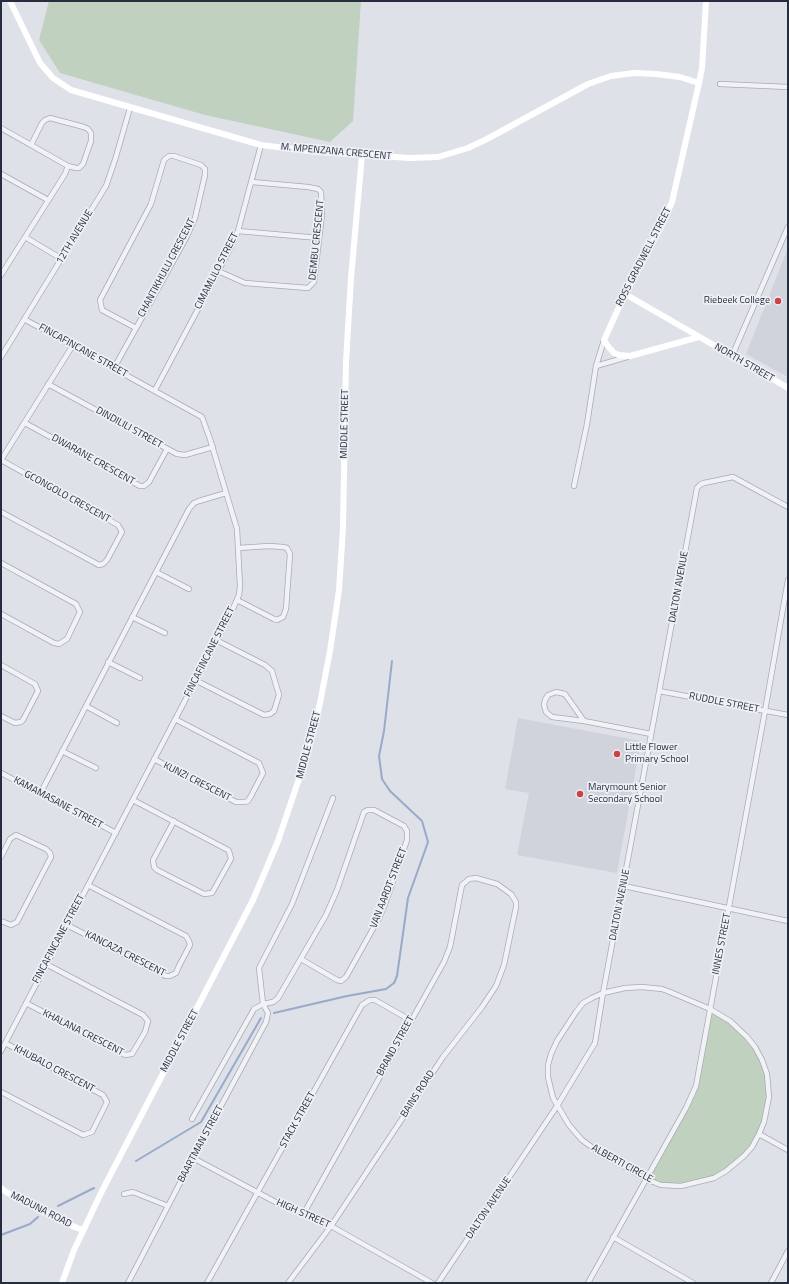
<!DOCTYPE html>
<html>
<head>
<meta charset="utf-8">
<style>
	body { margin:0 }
	#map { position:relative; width:789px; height:1284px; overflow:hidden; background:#dee1e8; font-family:"Titillium Web",sans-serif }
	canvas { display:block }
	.frame { position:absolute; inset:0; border:2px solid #272d3e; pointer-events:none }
</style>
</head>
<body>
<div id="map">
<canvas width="789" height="1284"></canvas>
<div class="frame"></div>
</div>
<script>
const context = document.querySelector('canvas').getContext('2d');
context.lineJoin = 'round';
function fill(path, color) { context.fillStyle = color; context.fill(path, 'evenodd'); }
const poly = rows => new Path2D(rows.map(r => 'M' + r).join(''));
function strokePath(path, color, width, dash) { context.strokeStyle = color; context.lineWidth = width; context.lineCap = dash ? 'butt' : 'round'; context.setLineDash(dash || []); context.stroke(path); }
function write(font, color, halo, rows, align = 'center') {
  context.font = font + ' "Titillium Web",sans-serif'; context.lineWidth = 3.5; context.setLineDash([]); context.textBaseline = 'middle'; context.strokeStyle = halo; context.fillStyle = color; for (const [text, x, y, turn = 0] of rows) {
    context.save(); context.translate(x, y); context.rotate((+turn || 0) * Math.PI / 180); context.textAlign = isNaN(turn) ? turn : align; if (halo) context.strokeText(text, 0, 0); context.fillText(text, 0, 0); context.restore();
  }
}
fill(poly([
	[788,248,788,377,746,354],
	[518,718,641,741,617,873,517,855,529,793,505,789]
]), '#d0d3dc');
fill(poly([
	[49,1,361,1,353,121,330,142,205,115,60,73,39,40],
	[711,1011,733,1026,755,1048,768,1072,769,1097,765,1123,753,1148,708,1181,661,1187,645,1183,695,1096]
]), '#c1d1bf');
strokePath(poly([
	[274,1013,347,996,386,989,394,983,397,976,408,898,428,842,422,821,390,791,382,779,379,756,384,731,392,661],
	[136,1161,201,1122,261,1018],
	[58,1206,94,1188],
	[1,1235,30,1224,38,1217]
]), '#99aac8', 2);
const street = poly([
	[720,84,788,87],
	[1,128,68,166,76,168,79,168,83,164,91,141,91,133,88,129,84,127,50,118,45,120,42,123,31,145],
	[1,174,48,200],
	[238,231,319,238],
	[25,237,62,259],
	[218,271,245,283,308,288,314,282,322,215,321,192,318,189,308,187,252,182],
	[1,275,65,174,68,166],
	[732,356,788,227],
	[1,357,106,186,115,160,130,108],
	[596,366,627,357],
	[114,368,186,238,195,218,205,175,205,169,201,165,174,156,169,156,164,160,151,204,100,300,102,310,136,328],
	[48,384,177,454,185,455,213,447],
	[155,390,231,247,238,231,261,145],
	[25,423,140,486,144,486,149,482,167,449],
	[1,460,118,525,122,532,107,560,103,564,99,565,1,512],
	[1,460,73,345],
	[574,486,587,424,596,366,604,340],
	[1,563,76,604,80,612,67,639,59,644,54,643,1,614],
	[156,572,189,589],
	[237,600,274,619,277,620,283,617,286,609,290,554,287,548,283,547,269,546,238,548],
	[132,617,165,633],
	[108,662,140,678],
	[1,665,35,684,38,691,23,720,21,722,15,723,1,716],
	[195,680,264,715,270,714,274,711,279,695,272,671,265,665,216,640],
	[659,691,788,715],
	[86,706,117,723],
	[584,721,565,694,556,692,548,695,545,700,544,705,546,712,552,717,584,721,651,734],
	[62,751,96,768],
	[154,759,236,802,245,802,248,801,251,796,263,773,259,763,175,719],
	[1,773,116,833],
	[40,794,189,509,194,503,199,501,226,493],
	[133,800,228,850,229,851,231,859,212,893,204,894,157,870,154,867,153,860,174,821],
	[1,857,10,839,16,835,46,849,50,853,51,857,17,922,11,925,1,921],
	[624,886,788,921],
	[67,925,166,976,170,976,176,973,179,966,190,945,189,941,186,936,88,885],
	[642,987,662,989,670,992,710,1009,730,1021,747,1037,755,1047,762,1060,767,1074,769,1097,764,1122,759,1134,752,1147,744,1156,726,1171,714,1178,681,1186,661,1185,646,1179,600,1153,582,1140,569,1125,553,1098,548,1077,548,1065,551,1054,557,1041,576,1012,583,1003,592,998,603,993,625,988,642,987],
	[26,1003,125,1055,132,1054,145,1032,148,1021,143,1015,46,964],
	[1,1051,231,613,239,595,240,586,237,529,210,439,202,417,24,319],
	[1,1092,83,1135,92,1132,107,1102,103,1095,5,1043],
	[192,1119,254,1009,263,1004,273,1002,278,998,326,915,337,890,364,812,368,810,374,810,404,826,407,831,407,840,385,904,379,918,346,977,341,981,337,980,301,959],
	[759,1134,788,1150],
	[193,1158,281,1205,304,1213,331,1226,432,1283],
	[124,1194,133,1192,168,1206],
	[613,1237,693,1283],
	[128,1283,193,1158,266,1022,268,1013,263,1004,259,968,292,904,333,798],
	[207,1283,362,1005,370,1000,375,1000,410,1020],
	[288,1283,331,1226,443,1057,482,1007,496,986,504,965,516,907,516,902,511,894,497,884,476,878,469,879,462,885,450,947,444,962,304,1213],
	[438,1283,557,1106,595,1043,603,993,697,488,701,484,704,483,733,477,788,507],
	[588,1283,686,1108,696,1086,765,711,788,580],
	[771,1283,788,1251]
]);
strokePath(street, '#a7abb5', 6);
strokePath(street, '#f1f2f6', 4.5);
strokePath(poly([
	[10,1,40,63,53,78,71,90,261,145,318,152,410,158,438,157,468,148,487,139,588,84,611,76,634,73,656,74,680,77,699,83],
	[625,294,788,388],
	[699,337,630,356,619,355,614,353,607,345,604,340,625,294,663,223,672,202,699,83,702,68,706,1],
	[1,1188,6,1192,44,1212,77,1228,83,1230],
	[62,1283,74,1250,102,1191,253,900,278,841,308,752,320,703,330,651,339,590,343,528,346,362,351,278,362,155]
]), '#fff', 6);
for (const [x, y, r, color] of [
	[778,301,4,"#cd4246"],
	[617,754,4,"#cd4246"],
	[580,794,4,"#cd4246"]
]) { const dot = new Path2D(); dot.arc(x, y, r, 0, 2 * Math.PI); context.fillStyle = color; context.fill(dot); strokePath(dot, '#edf0f5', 1.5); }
write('10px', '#272d3e', '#edf0f5', [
	["M. MPENZANA CRESCENT",336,152,5],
	["12TH AVENUE",75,237,-59],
	["DEMBU CRESCENT",317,240,-84],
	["ROSS GRADWELL STREET",644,257,-63],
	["CHANTIKHULU CRESCENT",167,268,-62],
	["CIMAMLILO STREET",217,271,-63],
	["FINCAFINCANE STREET",83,351,29],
	["NORTH STREET",744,363,30],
	["MIDDLE STREET",345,424,-89],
	["DINDILILI STREET",129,428,29],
	["DWARANE CRESCENT",93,460,29],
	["GCONGOLO CRESCENT",67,497,29],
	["DALTON AVENUE",679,587,-80],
	["FINCAFINCANE STREET",210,652,-63],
	["RUDDLE STREET",724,703,11],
	["MIDDLE STREET",309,745,-75],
	["KUNZI CRESCENT",197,782,27],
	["KAMAMASANE STREET",58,803,28],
	["VAN AARDT STREET",389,888,-69],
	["DALTON AVENUE",620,905,-79],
	["FINCAFINCANE STREET",59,939,-62],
	["INNES STREET",722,944,-79],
	["KANCAZA CRESCENT",125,954,27],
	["KHALANA CRESCENT",83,1033,27],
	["MIDDLE STREET",180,1041,-62],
	["BRAND STREET",396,1046,-61],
	["KHUBALO CRESCENT",54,1069,28],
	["BAINS ROAD",418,1094,-57],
	["STACK STREET",298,1120,-61],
	["BAARTMAN STREET",201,1144,-62],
	["ALBERTI CIRCLE",622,1164,29],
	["DALTON AVENUE",489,1208,-56],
	["MADUNA ROAD",41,1210,27],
	["HIGH STREET",303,1214,24]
]);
write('10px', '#272d3e', '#edf0f5', [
	["Riebeek College",770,301,"right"],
	["Little Flower",625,748],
	["Primary School",625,760],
	["Marymount Senior",588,788],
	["Secondary School",588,800]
], 'left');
</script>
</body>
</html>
